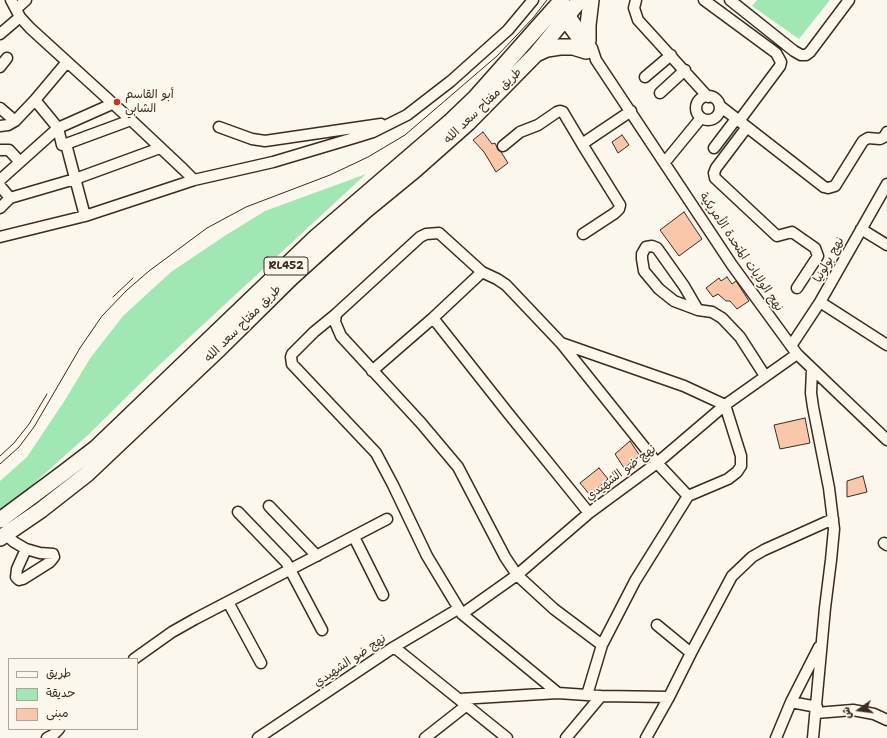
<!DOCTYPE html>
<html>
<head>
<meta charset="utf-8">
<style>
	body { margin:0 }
	#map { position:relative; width:887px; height:738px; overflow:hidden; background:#fbf7ec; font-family:"Shantell Sans","Playpen Sans Arabic",sans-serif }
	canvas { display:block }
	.legend { position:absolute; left:8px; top:658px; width:130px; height:72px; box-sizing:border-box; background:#fbf7ec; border:1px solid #aea59a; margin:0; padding:5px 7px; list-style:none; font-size:12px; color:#3b2a1e }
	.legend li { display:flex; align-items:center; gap:8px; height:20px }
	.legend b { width:20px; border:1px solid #aea59a }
	.north { position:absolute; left:839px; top:690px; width:40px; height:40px; -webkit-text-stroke:3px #fbf7ec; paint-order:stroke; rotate:256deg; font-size:11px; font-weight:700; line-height:16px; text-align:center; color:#3b2a1e }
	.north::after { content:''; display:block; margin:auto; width:14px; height:18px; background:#3b2a1e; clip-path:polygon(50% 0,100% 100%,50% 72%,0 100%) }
</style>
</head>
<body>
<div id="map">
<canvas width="887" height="738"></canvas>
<ul class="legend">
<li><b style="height:5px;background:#fbf7ec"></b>طريق</li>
<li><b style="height:11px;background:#a1e7b4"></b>حديقة</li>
<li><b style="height:11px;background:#fac7ab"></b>مبنى</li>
</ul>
<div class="north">ش</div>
</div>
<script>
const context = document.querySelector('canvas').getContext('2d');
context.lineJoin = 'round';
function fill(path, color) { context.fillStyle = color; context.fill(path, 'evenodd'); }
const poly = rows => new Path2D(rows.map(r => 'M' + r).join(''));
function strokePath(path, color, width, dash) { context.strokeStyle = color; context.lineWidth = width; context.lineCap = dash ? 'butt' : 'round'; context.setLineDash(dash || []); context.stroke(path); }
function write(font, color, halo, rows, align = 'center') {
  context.font = font + ' "Shantell Sans","Playpen Sans Arabic",sans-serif'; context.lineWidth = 3.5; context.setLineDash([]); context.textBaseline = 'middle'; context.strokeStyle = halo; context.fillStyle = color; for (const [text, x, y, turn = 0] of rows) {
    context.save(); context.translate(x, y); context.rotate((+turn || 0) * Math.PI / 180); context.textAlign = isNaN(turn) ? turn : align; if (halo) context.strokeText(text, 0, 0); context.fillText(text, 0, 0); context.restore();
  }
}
fill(poly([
	[757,0,830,0,799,39,752,6],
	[366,174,154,370,88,435,14,501,0,511,0,481,27,457,65,400,91,357,123,316,171,272,226,235,265,211]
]), '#a1e7b4');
const building = poly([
	[483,132,492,144,495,143,498,150,501,152,508,163,496,172,484,152,473,140,483,132],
	[622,135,629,145,618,153,612,142,622,135],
	[684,212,702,239,679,256,660,230,684,212],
	[727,277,732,284,736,281,749,301,737,309,730,301,726,301,718,294,713,297,706,288,719,278,721,281,727,277],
	[805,418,810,443,780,449,774,425,805,418],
	[630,441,640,456,624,468,615,454,630,441],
	[599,468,608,479,590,495,580,483,599,468],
	[617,468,623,475,618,480,612,472,617,468],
	[863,476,867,492,847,497,847,481,863,476]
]);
fill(building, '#fac7ab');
strokePath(building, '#3b2a1e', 1);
const minor = poly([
	[11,0,20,17,30,28,131,120,183,169,194,180],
	[636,0,634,8,638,20,708,97],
	[704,0,776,53,781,62,780,66,739,121],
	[730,0,794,51,801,55,806,55,810,52,849,0],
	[16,9,26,0],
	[566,9,592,48,596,60,732,265,797,354,887,440],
	[561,17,587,52],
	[0,34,20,17],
	[0,67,7,58],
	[645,77,671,55],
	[660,93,685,70],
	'696 108a12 12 0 1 1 24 0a12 12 0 1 1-24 0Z',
	[35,100,58,128,62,145,66,144,85,216],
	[720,106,824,187,828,188,835,186,863,141,868,138,880,139,884,137,887,132],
	[0,108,15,121],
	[0,126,8,125,15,121,35,100,67,62],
	[219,127,252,139,265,141,381,124],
	[747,127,716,168,714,173,715,178,777,236,792,232,815,248,818,256,797,288],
	[66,144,131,120],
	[582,144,620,205,619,209,615,213,583,234],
	[503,146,520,132,538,125,557,112,560,111,563,112,582,144,631,111],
	[714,148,736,119],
	[0,150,9,150,20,162],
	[665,162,701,118],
	[0,180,58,128,112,104],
	[0,186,10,198],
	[0,208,10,198,75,179,160,148],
	[861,229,887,245],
	[0,237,85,216,194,180,273,162,357,137,373,132,407,115,451,81,508,30,533,0],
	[820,302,887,345],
	[698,310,684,286,657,248,652,246,646,247,642,254,642,259,644,271,659,289,674,301,698,310,712,312,722,318,740,337,765,376],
	[336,314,314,332,292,354,291,357,292,364,376,453,393,485,427,556,462,614,558,693],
	[433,318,508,413,589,513],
	[561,343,684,386,725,405,741,456,741,466,737,472,728,479,688,496,635,581,602,645,587,695],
	[791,346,820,302,887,184],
	[812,369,811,393,813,407,829,488,834,529,831,560,825,608,813,738],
	[372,371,433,318,482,272],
	[269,506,317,556],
	[238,512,286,562,322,630],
	[5,534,14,542,26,549],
	[354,537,383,595],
	[884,543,887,545],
	[26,549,40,553,53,554,54,557,50,562,23,579,19,580,16,577,17,569,26,549],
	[228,602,261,663],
	[462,614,517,575,589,513,657,463,725,405,797,354],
	[657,625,691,653],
	[602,645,554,609,517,575,505,557,458,467,421,423,341,336,335,322,336,314,420,237,426,234,439,233,482,272,497,279,506,285,561,343,657,463,688,496],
	[394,647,507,738],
	[134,659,172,632,195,619,387,519],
	[460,699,558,693,601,696,669,697],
	[791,702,817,707],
	[816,713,853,710,874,714,887,720],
	[47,738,53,735,59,729],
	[258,738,394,647,458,609],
	[425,738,467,705],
	[566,738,601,696],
	[646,738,669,697,691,653,732,576,752,557,764,550,833,519],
	[776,738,791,702,819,647]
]);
const highway = poly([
	[588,41,588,25,591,0],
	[536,54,547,49,560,47,573,47,586,51],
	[0,520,62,474,96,448,315,238,451,121,475,98,562,0],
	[0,538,41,510,87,474,219,349,291,278,365,211,415,170,468,123,536,54,580,0]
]);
strokePath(minor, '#3b2a1e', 13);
strokePath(highway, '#3b2a1e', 18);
strokePath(minor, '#fbf7ec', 10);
strokePath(highway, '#fbf7ec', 15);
strokePath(poly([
	[113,297,133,278],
	[0,456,14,443,29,424,47,394],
	[0,464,19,447,34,427,80,348,102,316,127,290,149,271,207,228,246,207,330,175,368,157,405,135,497,56,533,18,547,0]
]), '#3b2a1e', 1);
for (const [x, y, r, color] of [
	[117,102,4,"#c8321e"]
]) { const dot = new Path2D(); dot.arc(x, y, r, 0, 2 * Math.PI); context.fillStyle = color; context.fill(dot); strokePath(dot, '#fbf7ec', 1.5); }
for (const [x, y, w] of [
	[286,266,44]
]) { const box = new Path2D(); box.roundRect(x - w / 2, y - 9, w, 18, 3); context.fillStyle = '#fbf7ec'; context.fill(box); strokePath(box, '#3b2a1e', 1); }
write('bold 11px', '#3b2a1e', null, [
	["RL452",286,266]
]);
write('12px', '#3b2a1e', '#fbf7ec', [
	["أبو القاسم",125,95],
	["الشابي",125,109]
], 'left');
write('12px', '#3b2a1e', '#fbf7ec', [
	["طريق مفتاح سعد الله",483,106,-44],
	["نهج الولايات المتحدة الأمريكية",741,252,56],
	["نهج بولونيا",829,260,-61],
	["طريق مفتاح سعد الله",243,324,-45],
	["نهج ضو الشهيدي",621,473,-37],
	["نهج ضو الشهيدي",350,661,-34]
]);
</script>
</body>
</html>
